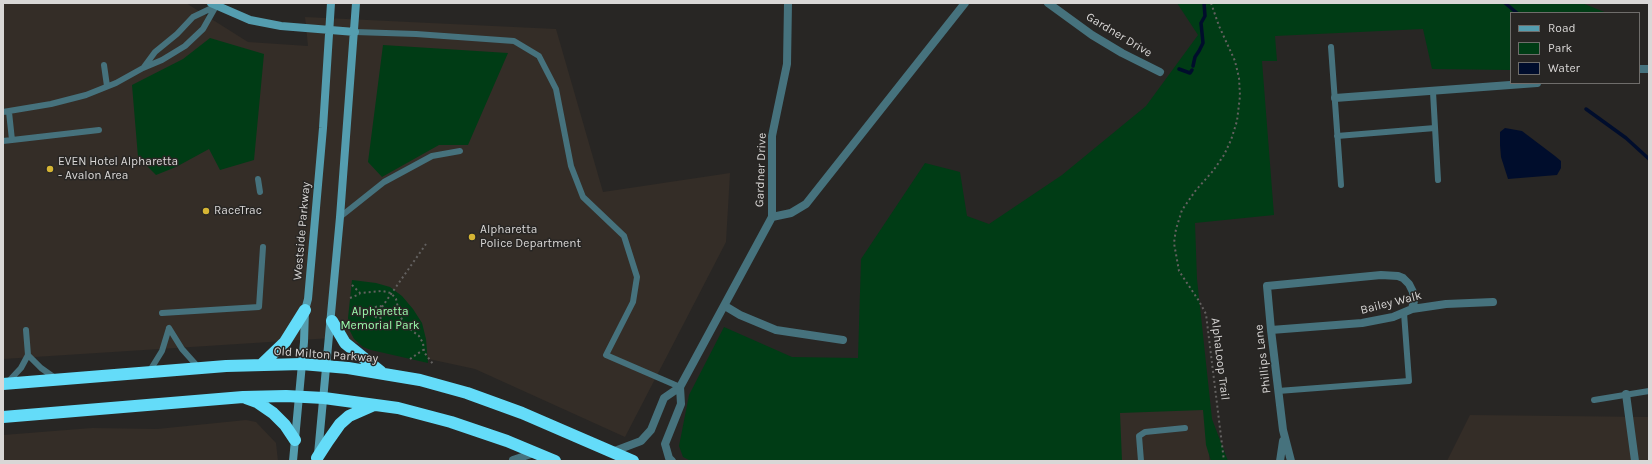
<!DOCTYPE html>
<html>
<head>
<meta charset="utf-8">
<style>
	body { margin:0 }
	#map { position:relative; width:1652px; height:464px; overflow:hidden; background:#282624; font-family:Karla,sans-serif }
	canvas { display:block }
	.frame { position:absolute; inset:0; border:4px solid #d9d7d6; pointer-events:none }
	.legend { position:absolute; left:1510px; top:12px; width:130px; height:72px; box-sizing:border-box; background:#282624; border:1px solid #6f6d6b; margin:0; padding:5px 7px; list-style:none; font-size:12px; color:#d9d7d6 }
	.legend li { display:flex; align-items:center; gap:8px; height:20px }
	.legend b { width:20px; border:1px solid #6f6d6b }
</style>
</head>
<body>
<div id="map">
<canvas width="1652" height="464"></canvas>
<div class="frame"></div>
<ul class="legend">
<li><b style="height:5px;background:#549daf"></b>Road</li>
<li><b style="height:11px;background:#003c15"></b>Park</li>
<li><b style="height:11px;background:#000d2c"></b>Water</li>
</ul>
</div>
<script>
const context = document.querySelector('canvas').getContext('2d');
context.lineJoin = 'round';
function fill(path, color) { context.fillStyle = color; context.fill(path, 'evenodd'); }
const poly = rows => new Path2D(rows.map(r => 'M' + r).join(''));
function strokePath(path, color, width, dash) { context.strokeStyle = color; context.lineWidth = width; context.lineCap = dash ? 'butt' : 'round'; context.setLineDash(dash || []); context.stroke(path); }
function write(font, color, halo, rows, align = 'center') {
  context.font = font + ' Karla,sans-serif'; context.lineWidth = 3; context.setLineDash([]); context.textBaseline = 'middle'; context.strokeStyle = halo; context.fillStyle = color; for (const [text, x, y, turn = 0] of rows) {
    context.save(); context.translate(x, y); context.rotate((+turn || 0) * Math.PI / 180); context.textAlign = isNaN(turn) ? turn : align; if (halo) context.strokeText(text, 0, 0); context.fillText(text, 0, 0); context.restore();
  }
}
fill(poly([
	[3,3,186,3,248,42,308,46,305,17,556,29,603,192,730,173,726,242,625,437,475,369,332,338,3,359],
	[1209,407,1209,461,1115,461,1113,409],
	[1470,415,1649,417,1649,461,1447,461],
	[246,420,256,422,276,443,278,461,3,461,3,435,92,428,157,429]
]), '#342d27');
fill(poly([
	[1177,3,1582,3,1607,13,1511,13,1511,70,1432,69,1423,29,1275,36,1277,61,1262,61,1274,215,1195,223,1197,279,1212,419,1228,461,1211,461,1206,445,1203,410,1120,413,1122,461,691,461,683,457,679,446,689,395,724,327,792,357,858,358,861,259,925,163,960,172,967,216,989,224,1062,175,1146,106,1198,35],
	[210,38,264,54,254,160,220,170,209,149,176,167,156,175,138,157,132,85,183,59],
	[383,45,508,53,468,145,439,145,382,177,368,162],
	[352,280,376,283,390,287,402,296,413,309,422,323,426,339,428,363,371,350,363,347,354,339,349,329,348,318]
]), '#003c15');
fill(poly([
	[1505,128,1522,131,1555,156,1561,161,1561,168,1557,175,1508,179,1501,157,1500,145,1500,132]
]), '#000d2c');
strokePath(poly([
	[1505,3,1517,13],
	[1193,66,1195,57,1199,51,1203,43,1201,23,1205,16,1204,3],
	[1179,69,1190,73,1192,70],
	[1586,109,1626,138,1649,159]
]), '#000d2c', 3.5);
strokePath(poly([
	[1211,3,1219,26,1235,61,1239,78,1240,96,1237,121,1231,140,1224,155,1213,171,1196,190,1182,210,1176,229,1174,243,1179,271,1199,301,1206,314,1224,461],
	[352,285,360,293,382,291,391,293,396,299,400,316,406,326,419,336,423,343,424,352,433,364],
	[350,298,360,294],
	'373 312a6 6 0 1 1 12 0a6 6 0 1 1-12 0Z',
	[382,307,426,244],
	[410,359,423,350]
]), '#636160', 2, [2, 3]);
strokePath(poly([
	[355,32,416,34,514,41,539,56,556,89,571,166,583,197,624,236,637,277,633,302,606,355,680,387],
	[1331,47,1341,185],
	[104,65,107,86],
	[144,67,155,52,177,34,193,17,216,6],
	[1433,92,1438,180],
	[3,112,51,104,86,95,116,83,143,68,162,60,185,46,203,29,216,6],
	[1337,136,1435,128],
	[12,140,99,130],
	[3,141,12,140,9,112],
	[258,179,260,192],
	[340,217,384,182,432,156,460,151],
	[162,313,259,307,263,247],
	[169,328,182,349,199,368],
	[28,355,41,368,55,378],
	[149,372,162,351,169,328],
	[8,382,21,368,28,355,26,330],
	[1278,391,1409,381,1404,313],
	[1594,400,1649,391],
	[1141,461,1139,436,1145,432,1185,428]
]), '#46727d', 6);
strokePath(poly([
	[1048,3,1092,35,1122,53,1160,72],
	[1639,69,1649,69],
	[1335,98,1537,83],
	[772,217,791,213,806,204,965,3],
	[725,306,740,315,776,330,843,340],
	[1271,330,1362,323,1393,317,1412,309,1446,304,1493,302],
	[1626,394,1635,461],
	[612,452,641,441,651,430,664,398,680,387,772,217,772,136,787,64,788,3],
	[513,460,534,453],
	[672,461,669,458,665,444,681,404,680,387],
	[1280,461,1283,441],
	[1291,461,1283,430,1271,330,1267,286,1381,275,1398,276,1403,278,1409,284,1413,292,1414,301,1412,309]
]), '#46727d', 8);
strokePath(poly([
	[211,3,250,20,281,26,355,32],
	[318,454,340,217,356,3],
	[293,461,304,342,305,310,308,299,323,128,331,3]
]), '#549daf', 8);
strokePath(poly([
	[332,321,345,343,381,372],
	[262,364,285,342,305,310],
	[3,384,226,366,302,364,348,368,420,380,467,393,522,413,633,461],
	[246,398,257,402,273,413,285,425,295,440],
	[3,417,243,397,286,396,324,398,398,408,451,422,507,441,555,461],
	[317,458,328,441,340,424,349,416,374,405]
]), '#64dcf9', 12);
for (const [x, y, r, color] of [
	[50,169,4,"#d6b534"],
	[206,211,4,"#d6b534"],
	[472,237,4,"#d6b534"]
]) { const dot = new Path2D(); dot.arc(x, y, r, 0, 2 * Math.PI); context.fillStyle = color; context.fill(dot); strokePath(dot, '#282624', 1.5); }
write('12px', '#d9d7d6', '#282624', [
	["Gardner Drive",1119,35,31],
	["Gardner Drive",761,170,-88],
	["Westside Parkway",302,231,-85],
	["Bailey Walk",1391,303,-14],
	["Old Milton Parkway",326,355,4],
	["AlphaLoop Trail",1220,359,83],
	["Phillips Lane",1263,359,-97]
]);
write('12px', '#d9d7d6', '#282624', [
	["EVEN Hotel Alpharetta",58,162],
	["- Avalon Area",58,176],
	["RaceTrac",214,211],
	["Alpharetta",480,230],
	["Police Department",480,244]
], 'left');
write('12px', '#99fbab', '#282624', [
	["Alpharetta",380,312],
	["Memorial Park",380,326]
]);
</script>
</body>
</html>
